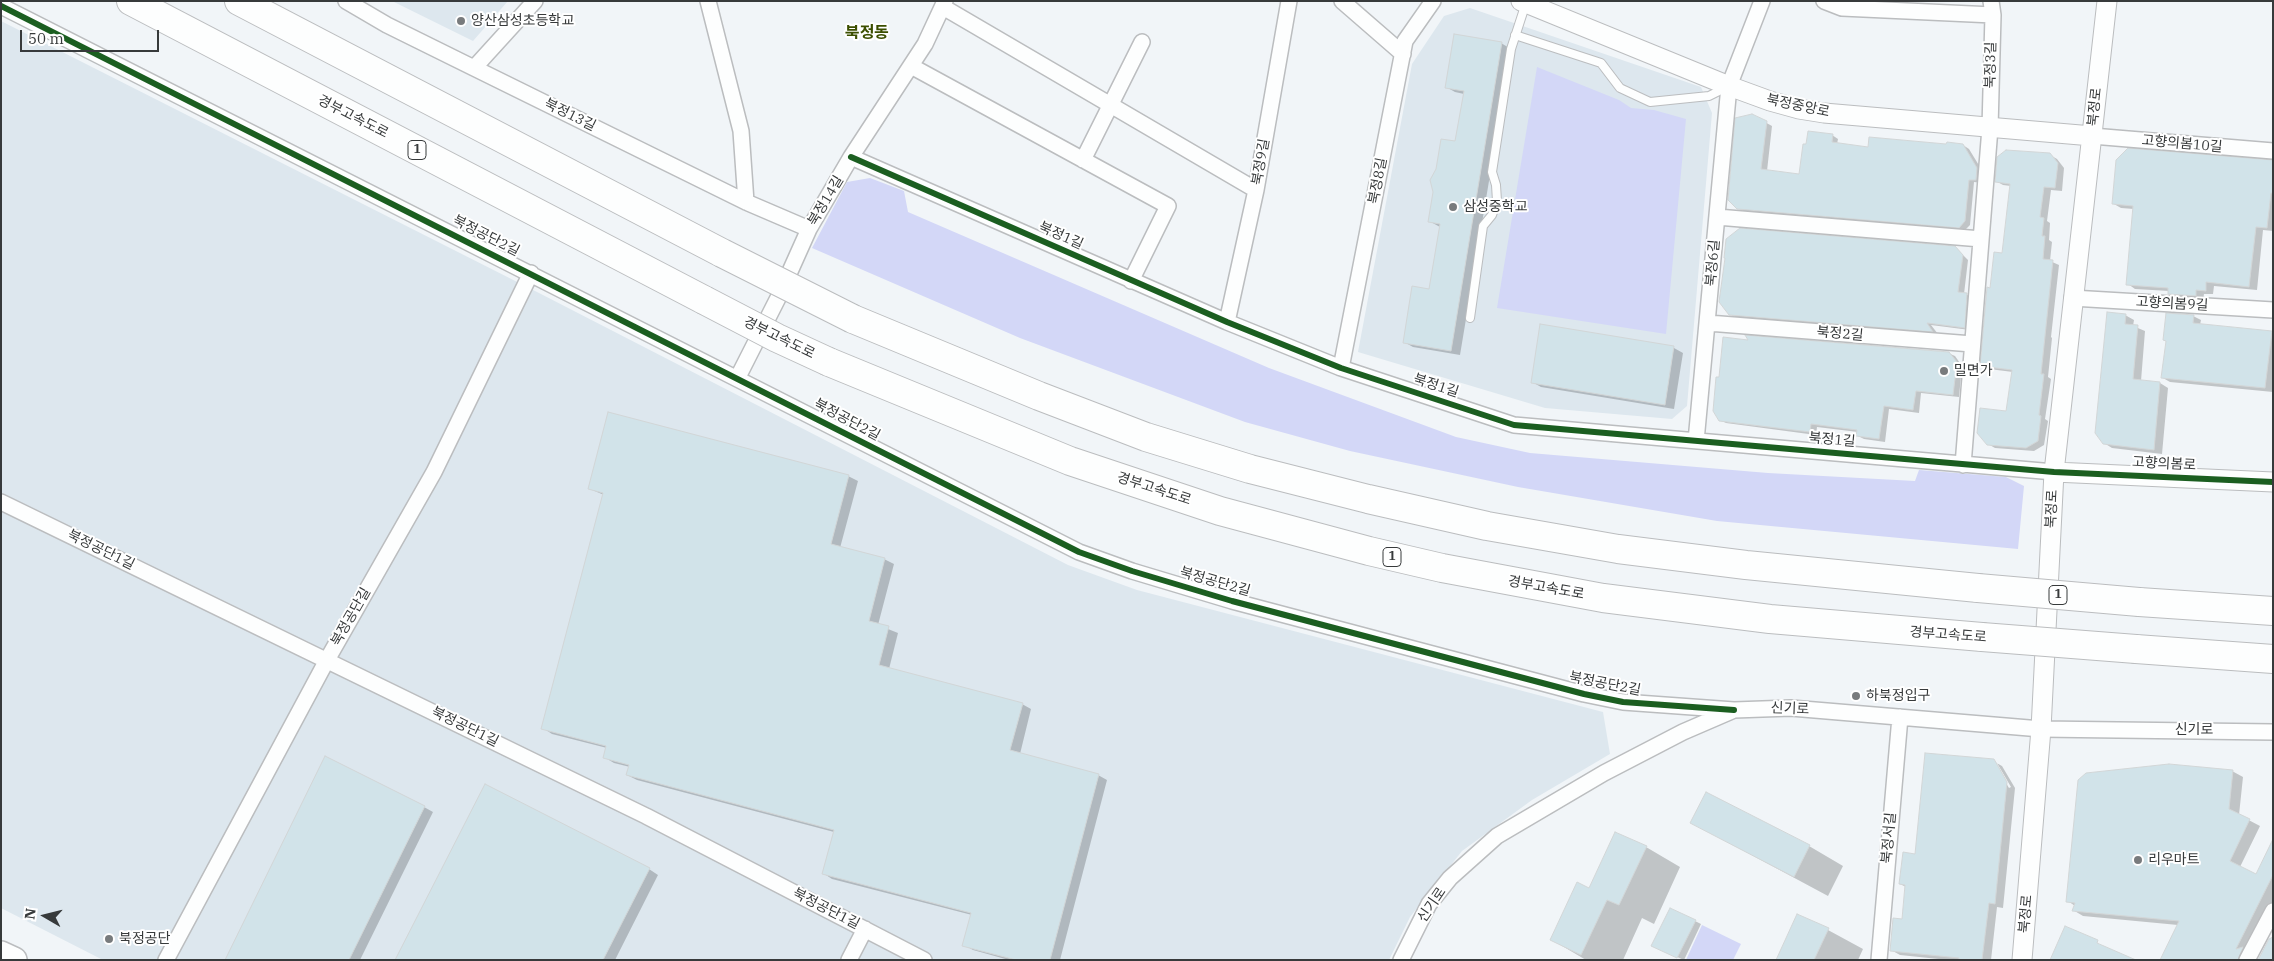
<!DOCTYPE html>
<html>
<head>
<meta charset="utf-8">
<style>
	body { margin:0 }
	#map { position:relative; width:2274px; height:961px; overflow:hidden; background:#f1f5f8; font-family:"IBM Plex Serif",serif }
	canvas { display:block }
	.frame { position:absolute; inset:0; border:2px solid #373a3b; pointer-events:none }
	.north { position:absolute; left:20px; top:891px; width:50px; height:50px; -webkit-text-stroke:4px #fff; paint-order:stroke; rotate:278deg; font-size:14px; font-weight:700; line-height:20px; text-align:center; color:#373a3b }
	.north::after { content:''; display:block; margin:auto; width:18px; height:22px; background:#373a3b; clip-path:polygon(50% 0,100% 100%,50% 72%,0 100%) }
	.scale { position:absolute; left:20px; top:30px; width:139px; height:22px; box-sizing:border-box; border:2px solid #373a3b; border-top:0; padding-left:6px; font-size:15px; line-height:18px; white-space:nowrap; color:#373a3b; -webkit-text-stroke:4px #fff; paint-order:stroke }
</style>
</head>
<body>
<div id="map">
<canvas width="2274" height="961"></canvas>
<div class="frame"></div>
<div class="north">N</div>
<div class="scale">50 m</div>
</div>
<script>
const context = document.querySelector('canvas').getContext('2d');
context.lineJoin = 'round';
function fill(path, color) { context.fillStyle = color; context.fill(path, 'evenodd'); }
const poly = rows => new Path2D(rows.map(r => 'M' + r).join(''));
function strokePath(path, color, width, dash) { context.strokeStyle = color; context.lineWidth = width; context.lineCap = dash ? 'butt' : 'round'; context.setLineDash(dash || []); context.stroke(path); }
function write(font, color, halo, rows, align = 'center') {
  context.font = font + ' "IBM Plex Serif","Noto Sans KR",serif'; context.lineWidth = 4; context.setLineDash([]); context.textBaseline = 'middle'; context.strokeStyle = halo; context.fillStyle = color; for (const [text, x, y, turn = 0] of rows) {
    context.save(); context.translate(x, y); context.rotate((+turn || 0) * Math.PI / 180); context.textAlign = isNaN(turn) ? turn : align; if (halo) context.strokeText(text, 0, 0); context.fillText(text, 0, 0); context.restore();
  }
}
fill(poly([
	[392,1,508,1,473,41],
	[1470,8,1701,87,1712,113,1687,406,1672,419,1545,408,1358,352,1412,64,1444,16],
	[1,21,539,293,1068,565,1137,590,1603,712,1610,754,1532,800,1462,851,1410,917,1389,960,103,960,1,908]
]), '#dde7ee');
fill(poly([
	[1537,67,1619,100,1631,108,1654,110,1686,119,1666,334,1497,308],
	[870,178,904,191,908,212,1269,368,1456,437,1530,453,1768,473,1915,481,1919,470,2006,477,2024,486,2018,549,1717,521,1518,487,1350,451,1245,422,1020,338,812,248,847,182],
	[1702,925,1741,944,1733,960,1686,960]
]), '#d3d7f7');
fill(poly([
	[1501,43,1511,49,1460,355,1413,347,1404,342,1430,290,1440,227,1429,221,1456,142,1464,94,1455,92,1446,87],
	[1752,115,1772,126,1767,171,1800,175,1832,135,1838,139,1837,144,1869,148,1963,145,1969,149,1983,172,1982,183,1974,182,1970,225,1965,230,1745,212,1738,208],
	[2050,155,2057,159,2064,168,2062,191,2051,190,2047,221,2050,223,2049,240,2052,242,2050,261,2059,265,2051,337,2052,338,2048,377,2051,379,2045,419,2048,421,2044,445,2034,451,1995,448,1988,444,2007,413,2013,372,1989,369,1982,365,1991,289,2003,255,2011,186,2003,185,1996,181],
	[2273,161,2273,231,2263,230,2257,290,2214,286,2213,294,2204,294,2203,300,2177,298,2169,294,2169,291,2135,289,2128,284,2134,209,2121,208,2114,204],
	[1955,247,1968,260,1964,294,1973,297,1970,330,1931,325,1938,334,1737,318,1730,314],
	[2125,315,2134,320,2133,326,2145,331,2141,381,2160,383,2168,388,2162,454,2112,448,2104,443],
	[2193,316,2201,320,2200,325,2273,333,2273,392,2170,382,2163,378],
	[1541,326,1674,348,1683,353,1674,409,1541,387,1532,382],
	[1751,341,1948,353,1955,356,1962,366,1959,397,1921,393,1919,413,1889,409,1885,442,1864,439,1858,436,1858,432,1817,427,1816,435,1726,423,1720,420,1720,379],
	[848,476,858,481,840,548,884,559,894,564,878,625,898,633,889,669,1022,704,1031,709,1020,754,1098,775,1107,780,1060,960,1009,960,973,950,964,945,972,915,832,879,823,873,834,832,637,780,627,775,630,767,614,763,604,757,607,748,552,734,543,728,604,495,590,489],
	[1993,761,2002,766,2015,788,2003,908,1997,907,1991,960,1948,960,1900,955,1891,950,1903,920,1906,887,1900,884,1916,855],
	[1994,763,1997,763,2011,787,2009,788],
	[2232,771,2243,777,2239,815,2260,826,2240,867,2256,876,2273,842,2273,902,2248,951,2251,960,2170,960,2178,925,2083,916,2073,910,2075,906,2068,901],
	[424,807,433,812,360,960,226,960],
	[1692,823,1809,846,1843,866,1828,896],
	[1646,847,1680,867,1654,924,1642,918,1623,960,1586,960,1552,940,1590,890],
	[649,869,658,875,615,960,396,960],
	[1695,921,1701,924,1684,960,1659,949],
	[1828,930,1863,949,1858,960,1778,960]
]), '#0003');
const building = poly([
	[1454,34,1502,42,1451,351,1403,343,1412,286,1429,289,1440,224,1428,222,1433,192,1430,180,1436,169,1441,139,1455,141,1464,91,1445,88,1454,34],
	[1752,114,1767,121,1761,169,1799,174,1803,144,1806,144,1808,131,1833,134,1832,142,1868,147,1869,137,1946,144,1947,142,1963,144,1977,168,1976,180,1969,180,1965,221,1959,228,1737,209,1728,200,1735,118,1752,114],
	[2128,148,2273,160,2273,193,2271,193,2267,228,2256,227,2249,287,2206,282,2206,291,2196,290,2196,296,2168,294,2168,288,2126,285,2133,206,2112,204,2116,160,2128,148],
	[2006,150,2050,153,2058,163,2055,188,2044,187,2040,217,2044,218,2042,236,2045,236,2043,259,2053,260,2041,374,2044,374,2039,415,2041,416,2038,441,2026,448,1987,445,1977,433,1980,408,2006,411,2012,370,1980,366,1987,287,1990,288,1994,252,2002,253,2010,184,1995,182,1997,157,2006,150],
	[1740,228,1955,246,1963,255,1958,292,1967,293,1965,328,1927,323,1933,332,1729,315,1719,302,1725,258,1724,258,1726,239,1740,228],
	[2107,312,2126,314,2125,324,2138,325,2133,379,2160,382,2154,450,2103,444,2095,433,2107,312],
	[2166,313,2194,315,2193,323,2272,331,2265,388,2161,378,2166,341,2163,340,2166,313],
	[1540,324,1674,346,1665,405,1531,383,1540,324],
	[1745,335,1949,352,1957,362,1953,395,1916,391,1913,410,1884,406,1879,439,1856,436,1857,430,1811,424,1810,432,1719,421,1713,411,1716,377,1719,377,1723,337,1748,340,1745,335],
	[608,412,849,475,831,544,885,558,869,621,889,626,879,665,1023,703,1010,750,1099,774,1050,960,1016,960,962,946,971,913,822,874,834,830,626,775,629,765,603,758,606,746,541,729,603,493,588,489,608,412],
	[1925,753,1994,759,2007,782,1995,904,1989,903,1982,960,1959,960,1959,958,1890,951,1893,918,1902,919,1905,885,1899,884,1903,852,1915,854,1925,753],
	[325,756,425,806,349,960,225,960,325,756],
	[2169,764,2233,770,2229,809,2250,819,2230,861,2256,874,2273,839,2273,875,2236,949,2243,947,2238,960,2160,960,2179,921,2072,911,2075,903,2066,902,2078,780,2086,773,2169,764],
	[485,784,650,868,603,960,395,960,485,784],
	[1706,792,1810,845,1794,877,1690,823,1706,792],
	[1615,832,1647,846,1619,905,1607,900,1581,955,1550,940,1577,882,1589,888,1615,832],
	[1670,908,1696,920,1677,958,1651,946,1670,908],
	[1797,914,1829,928,1814,960,1776,960,1797,914],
	[2065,926,2098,940,2097,943,2136,960,2050,960,2065,926],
	[2273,937,2273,960,2258,960,2269,939,2273,937]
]);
fill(building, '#d1e3e9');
strokePath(building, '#d2d6d7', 1);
const service = poly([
	[1515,35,1601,63,1620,88,1650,102,1709,96,1727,87],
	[1470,318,1483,226,1492,215,1497,201,1496,185,1492,172,1511,49,1526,3]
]);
const minor = poly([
	[346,1,387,25,474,68],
	[535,1,474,68,746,202,809,229],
	[708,1,741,131,746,202],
	[1342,1,1403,54],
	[1824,1,1842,8,1993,15],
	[1,6,1079,552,1132,571,1232,601,1584,694,1623,702,1734,710],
	[943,7,1256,190],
	[911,66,1168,206,1131,281],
	[2092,136,2273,151],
	[851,157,1227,322,1341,368,1514,425,2054,472],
	[1083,160,1142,42],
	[1717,217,1981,239],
	[2072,298,2273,310],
	[1227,322,1256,190,1289,1],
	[1708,323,1972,344],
	[1341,368,1405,41,1433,1],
	[738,377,779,296,809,229,851,157,925,44,945,1],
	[1696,441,1729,86,1762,1],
	[1963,465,1990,128,1993,15,1991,1],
	[1,502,646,816,924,960],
	[166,960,327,660,434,472,531,273],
	[849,960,865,929],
	[1401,960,1429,904,1450,878,1497,836,1604,773,1683,732,1734,710,1791,708,2041,729,2273,732],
	[1879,960,1900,717],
	[2247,960,2273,911]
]);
const tertiary = poly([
	[1521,1,1729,86,1770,101,1799,109,1824,113,2092,136],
	[2054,472,2273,482],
	[2022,960,2041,729,2054,472,2107,1]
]);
const primary = poly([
	[1,954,14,960]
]);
const motorway = poly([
	[131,1,704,300],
	[239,1,722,253],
	[853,319,1039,396,1146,437,1250,469,1368,499,1487,526,1618,549,1746,565,1978,588],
	[829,362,1070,461,1220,511,1369,551,1442,568,1603,598,1770,619,1982,637],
	[2139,602,2273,611],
	[2136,649,2273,659]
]);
strokePath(service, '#bbbdbf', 10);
strokePath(minor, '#bbbdbf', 18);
strokePath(tertiary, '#bbbdbf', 21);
strokePath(primary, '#bbbdbf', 28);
strokePath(motorway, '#bbbdbf', 30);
strokePath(service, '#fdfefe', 8);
strokePath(minor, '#fdfefe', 15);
strokePath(tertiary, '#fdfefe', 19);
strokePath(primary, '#fdfefe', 25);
strokePath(motorway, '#fdfefe', 28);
const motorwayBridge = poly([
	[722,253,853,319],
	[704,300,777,338,829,362],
	[1978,588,2139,602],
	[1982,637,2136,649]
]);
strokePath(motorwayBridge, '#bbbdbf', 30, []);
strokePath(motorwayBridge, '#fdfefe', 28);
strokePath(poly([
	[1,6,1079,552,1132,571,1232,601,1584,694,1623,702,1734,710],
	[851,157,1227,322,1341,368,1514,425,2054,472,2273,482]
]), '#1b5e20', 6);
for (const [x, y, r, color] of [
	[461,21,5,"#787b7d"],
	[1453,207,5,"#787b7d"],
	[1944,371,5,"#787b7d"],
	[1856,696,5,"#787b7d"],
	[2138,860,5,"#787b7d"],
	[109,939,5,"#787b7d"]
]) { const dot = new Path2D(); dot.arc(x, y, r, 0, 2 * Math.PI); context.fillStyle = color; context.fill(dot); strokePath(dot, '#fff', 2); }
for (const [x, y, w] of [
	[417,150,18],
	[1392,557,18],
	[2058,595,18]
]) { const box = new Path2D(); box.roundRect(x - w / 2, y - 9.5, w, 19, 4); context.fillStyle = '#fff'; context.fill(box); strokePath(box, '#373a3b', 1); }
write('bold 12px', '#373a3b', null, [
	["1",417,150],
	["1",1392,557],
	["1",2058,595]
]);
write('14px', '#373a3b', '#fff', [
	["양산삼성초등학교",471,21],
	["삼성중학교",1463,207],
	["밀면가",1954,371],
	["하북정입구",1866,696],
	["리우마트",2148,860],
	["북정공단",119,939]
], 'left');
write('14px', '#373a3b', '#fff', [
	["북정3길",1991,65,-89],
	["북정중앙로",1798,106,12],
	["북정로",2095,107,-84],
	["북정13길",570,115,26],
	["경부고속도로",353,117,27],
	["고향의봄10길",2182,144,5],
	["북정9길",1261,162,-80],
	["북정8길",1378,181,-79],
	["북정14길",826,201,-59],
	["북정공단2길",486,236,27],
	["북정1길",1061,236,24],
	["북정6길",1713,263,-85],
	["고향의봄9길",2172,304,3],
	["북정2길",1840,334,5],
	["경부고속도로",779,338,26],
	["북정1길",1436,386,18],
	["북정공단2길",847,420,28],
	["북정1길",1832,440,5],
	["고향의봄로",2164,464,3],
	["경부고속도로",1154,489,18],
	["북정로",2052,509,-87],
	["북정공단1길",101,550,26],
	["북정공단2길",1215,582,16],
	["경부고속도로",1546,588,10],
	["북정공단길",351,617,-60],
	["경부고속도로",1948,635,4],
	["북정공단2길",1605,684,11],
	["신기로",1790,709,2],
	["북정공단1길",465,727,26],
	["신기로",2194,730],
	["북정서길",1889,838,-85],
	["신기로",1432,905,-56],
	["북정공단1길",826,909,27],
	["북정로",2026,914,-85]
]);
write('bold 16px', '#3c4f00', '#fff', [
	["북정동",867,33]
]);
</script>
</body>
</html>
